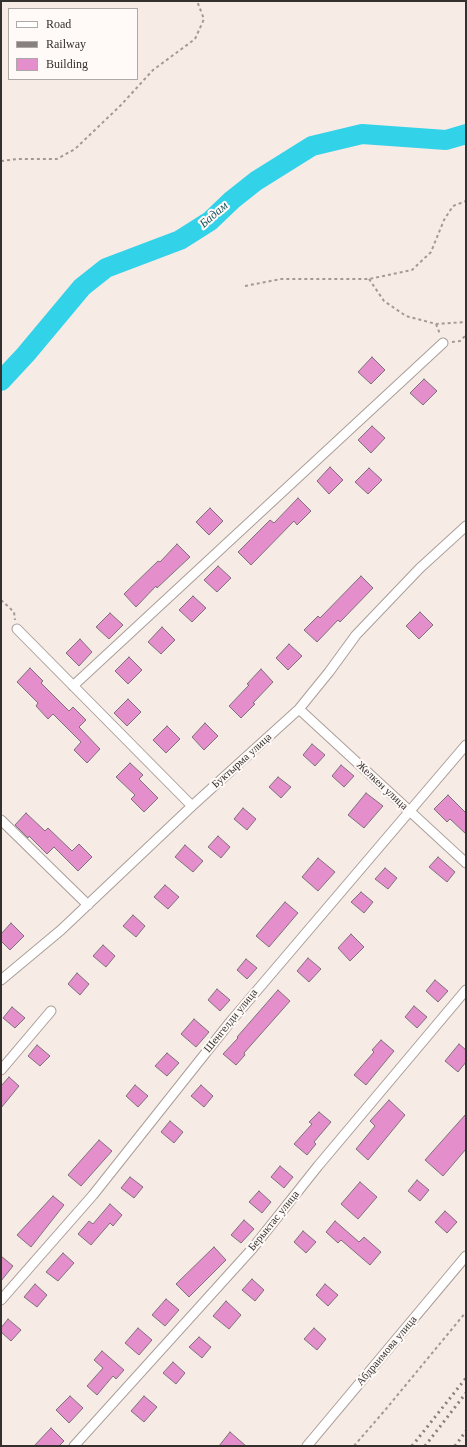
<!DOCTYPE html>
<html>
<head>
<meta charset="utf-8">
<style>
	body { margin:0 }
	#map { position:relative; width:467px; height:1447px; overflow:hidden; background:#f7ebe5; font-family:"Times New Roman",serif }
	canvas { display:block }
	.frame { position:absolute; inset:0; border:2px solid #34302d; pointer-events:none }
	.legend { position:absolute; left:8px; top:8px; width:130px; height:72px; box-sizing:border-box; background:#fffaf7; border:1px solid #aea9a6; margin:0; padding:5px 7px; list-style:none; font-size:12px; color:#34302d }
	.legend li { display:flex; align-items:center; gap:8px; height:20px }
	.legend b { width:20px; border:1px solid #aea9a6 }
</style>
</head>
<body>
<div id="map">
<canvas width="467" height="1447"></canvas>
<div class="frame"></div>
<ul class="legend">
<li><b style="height:5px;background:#fff"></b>Road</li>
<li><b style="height:5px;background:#87807c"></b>Railway</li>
<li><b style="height:11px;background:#e48fcc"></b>Building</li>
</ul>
</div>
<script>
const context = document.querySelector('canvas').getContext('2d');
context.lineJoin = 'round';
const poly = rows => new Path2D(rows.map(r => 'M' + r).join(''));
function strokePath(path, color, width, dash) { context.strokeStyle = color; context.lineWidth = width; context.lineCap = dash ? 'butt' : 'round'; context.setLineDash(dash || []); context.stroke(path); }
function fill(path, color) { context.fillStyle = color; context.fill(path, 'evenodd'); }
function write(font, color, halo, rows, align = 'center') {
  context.font = font + ' "Times New Roman",serif'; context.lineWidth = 4; context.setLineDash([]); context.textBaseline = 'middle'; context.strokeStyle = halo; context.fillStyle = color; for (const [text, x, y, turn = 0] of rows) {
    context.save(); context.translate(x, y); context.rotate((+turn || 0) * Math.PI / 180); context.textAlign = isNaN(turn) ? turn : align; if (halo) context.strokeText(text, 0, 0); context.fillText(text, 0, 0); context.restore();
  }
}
strokePath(poly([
	[1,381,26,354,82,287,106,268,180,240,210,221,232,200,256,181,312,146,362,134,446,140,466,134]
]), '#32d2e9', 20);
const building = poly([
	[372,357,385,370,371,384,358,372,372,357],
	[424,379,437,391,423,405,410,393,424,379],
	[372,426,385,438,371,453,358,440,372,426],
	[330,467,343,480,329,494,317,481,330,467],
	[369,468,382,480,368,494,355,482,369,468],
	[298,498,311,511,297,525,294,521,251,565,238,552,270,520,274,523,298,498],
	[210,508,223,521,209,535,196,522,210,508],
	[177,544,190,557,157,588,156,586,136,607,124,594,158,561,160,562,177,544],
	[218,566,231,578,217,592,204,580,218,566],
	[361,576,373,588,340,622,338,620,317,642,304,630,318,616,320,618,361,576],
	[193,596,206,608,192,622,179,610,193,596],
	[420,612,433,625,419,639,406,626,420,612],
	[110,613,123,625,109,639,96,627,110,613],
	[162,627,175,640,161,654,148,642,162,627],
	[80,639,92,652,79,666,66,653,80,639],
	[289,644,302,656,288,670,276,658,289,644],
	[129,657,142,670,128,684,115,671,129,657],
	[30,668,43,681,41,683,69,711,73,707,86,720,79,727,100,749,87,763,74,750,81,742,53,714,48,719,36,706,38,703,17,682,30,668],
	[261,669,273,682,253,703,255,704,241,718,229,706,249,685,247,684,261,669],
	[128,699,141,712,127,726,114,713,128,699],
	[205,723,218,736,204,750,192,737,205,723],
	[167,726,180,739,166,753,153,740,167,726],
	[312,744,325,755,315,766,303,755,312,744],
	[130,763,143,775,139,779,158,798,144,812,131,799,135,795,116,777,130,763],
	[341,765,354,776,344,787,332,776,341,765],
	[278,777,291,787,281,798,269,787,278,777],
	[366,793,383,806,364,828,348,815,366,793],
	[448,795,466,813,466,834,450,819,447,822,434,809,448,795],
	[243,808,256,819,247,830,234,819,243,808],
	[26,813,45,831,48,828,72,851,79,844,92,857,78,871,54,847,47,854,29,836,28,838,15,825,26,813],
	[218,836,230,847,221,858,208,847,218,836],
	[185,845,203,861,193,872,175,857,185,845],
	[438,857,455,872,447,882,429,867,438,857],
	[318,858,335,872,318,891,302,877,318,858],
	[385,868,397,878,388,889,375,879,385,868],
	[165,885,179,897,168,909,154,897,165,885],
	[361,892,373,902,364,913,351,902,361,892],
	[285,902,298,913,269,947,256,936,285,902],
	[133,915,145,926,136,937,123,926,133,915],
	[11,923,24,936,10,950,1,941,1,934,11,923],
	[351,934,364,947,350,961,338,948,351,934],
	[103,945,115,956,106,967,93,956,103,945],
	[308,958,321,969,309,982,297,971,308,958],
	[246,959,257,968,247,979,237,970,246,959],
	[77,973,89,984,80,995,68,984,77,973],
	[435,980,448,991,438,1002,426,991,435,980],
	[217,989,230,1000,220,1011,208,1000,217,989],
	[278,990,290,1001,244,1053,245,1055,236,1065,223,1054,238,1038,237,1037,278,990],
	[414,1006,427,1017,417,1028,405,1017,414,1006],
	[12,1007,25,1018,15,1028,3,1018,12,1007],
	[194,1019,209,1032,196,1047,181,1034,194,1019],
	[381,1040,394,1051,366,1085,354,1075,374,1052,372,1050,381,1040],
	[459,1044,466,1050,466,1062,458,1072,445,1061,459,1044],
	[37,1045,50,1056,40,1066,28,1056,37,1045],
	[167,1053,179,1063,167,1076,155,1066,167,1053],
	[9,1077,19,1086,1,1108,1,1086,9,1077],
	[135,1085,148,1096,138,1107,126,1096,135,1085],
	[201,1085,213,1096,204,1107,191,1096,201,1085],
	[389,1100,405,1115,368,1160,356,1149,375,1126,370,1121,389,1100],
	[319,1112,331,1122,314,1142,316,1144,307,1155,294,1144,312,1124,309,1122,319,1112],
	[466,1114,466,1149,443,1176,425,1160,466,1114],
	[170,1121,183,1132,174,1143,161,1132,170,1121],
	[99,1140,112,1151,81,1186,68,1175,99,1140],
	[280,1166,293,1177,284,1188,271,1177,280,1166],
	[130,1177,143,1187,134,1198,121,1188,130,1177],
	[417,1180,429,1190,420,1201,408,1191,417,1180],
	[360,1182,377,1197,358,1219,341,1204,360,1182],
	[259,1191,271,1202,262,1213,249,1202,259,1191],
	[53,1196,64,1205,31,1247,17,1235,53,1196],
	[110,1204,122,1215,113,1226,110,1223,91,1245,78,1234,89,1221,93,1224,110,1204],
	[445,1211,457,1222,447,1233,435,1222,445,1211],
	[244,1220,254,1229,241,1243,231,1235,244,1220],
	[335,1221,359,1242,364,1237,381,1252,370,1265,341,1240,338,1243,326,1232,335,1221],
	[303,1231,316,1242,306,1253,294,1242,303,1231],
	[214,1247,226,1260,189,1297,176,1284,214,1247],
	[63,1253,74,1263,58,1281,46,1272,63,1253],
	[1,1256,13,1266,1,1281,1,1256],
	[252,1279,264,1290,255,1301,242,1290,252,1279],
	[35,1284,47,1295,37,1307,24,1297,35,1284],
	[325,1284,338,1295,328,1306,316,1295,325,1284],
	[166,1299,179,1310,165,1326,152,1315,166,1299],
	[226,1301,241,1315,229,1329,213,1316,226,1301],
	[8,1319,21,1330,11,1341,1,1332,1,1328,8,1319],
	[138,1328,152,1340,139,1355,125,1343,138,1328],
	[314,1328,326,1339,317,1350,304,1339,314,1328],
	[199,1337,211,1347,202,1358,189,1347,199,1337],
	[102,1351,124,1370,116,1379,113,1376,97,1395,87,1386,103,1368,94,1360,102,1351],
	[173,1362,185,1373,176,1384,163,1373,173,1362],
	[70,1396,83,1408,69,1423,56,1410,70,1396],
	[144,1396,157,1407,144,1422,131,1411,144,1396],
	[51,1428,64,1441,59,1446,34,1446,51,1428],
	[230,1432,246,1446,219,1446,230,1432]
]);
fill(building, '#e48fcc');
strokePath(building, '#7c7279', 1);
const street = poly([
	[17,629,192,806],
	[73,686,443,343],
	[299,709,466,863],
	[1,820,88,905],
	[1,980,61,930,192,806,299,709,329,672,356,635,420,568,466,526],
	[1,1070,51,1011],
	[1,1300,93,1195,231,1021,466,745],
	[74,1446,252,1249,318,1166,466,990],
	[307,1446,466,1256]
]);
strokePath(street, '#aa9e99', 11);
strokePath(poly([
	[1,161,18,159,57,159,75,149,121,105,153,70,195,39,204,19,197,1],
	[369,279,384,301,406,316,436,324,466,322],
	[245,286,281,279,369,279,412,270,431,252,444,220,453,206,466,201],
	[436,324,440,334],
	[452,342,460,341,466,335],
	[1,600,14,612,15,620],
	[354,1446,386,1409,466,1312]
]), '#a29a95', 2, [3, 3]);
strokePath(street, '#fff', 9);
strokePath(poly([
	[412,1446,466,1378],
	[425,1446,466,1393],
	[455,1446,466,1431]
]), '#87807c', 3, [2, 4]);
write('11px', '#34302d', '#fffaf7', [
	["Буктырма улица",242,761,-42],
	["Желкен улица",382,786,43],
	["Шенгелди улица",231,1021,-51],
	["Берыктас улица",274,1221,-51],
	["Абдраимова улица",387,1351,-50]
]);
write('italic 12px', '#15545e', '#fffaf7', [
	["Бадам",214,215,-41]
]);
</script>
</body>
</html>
